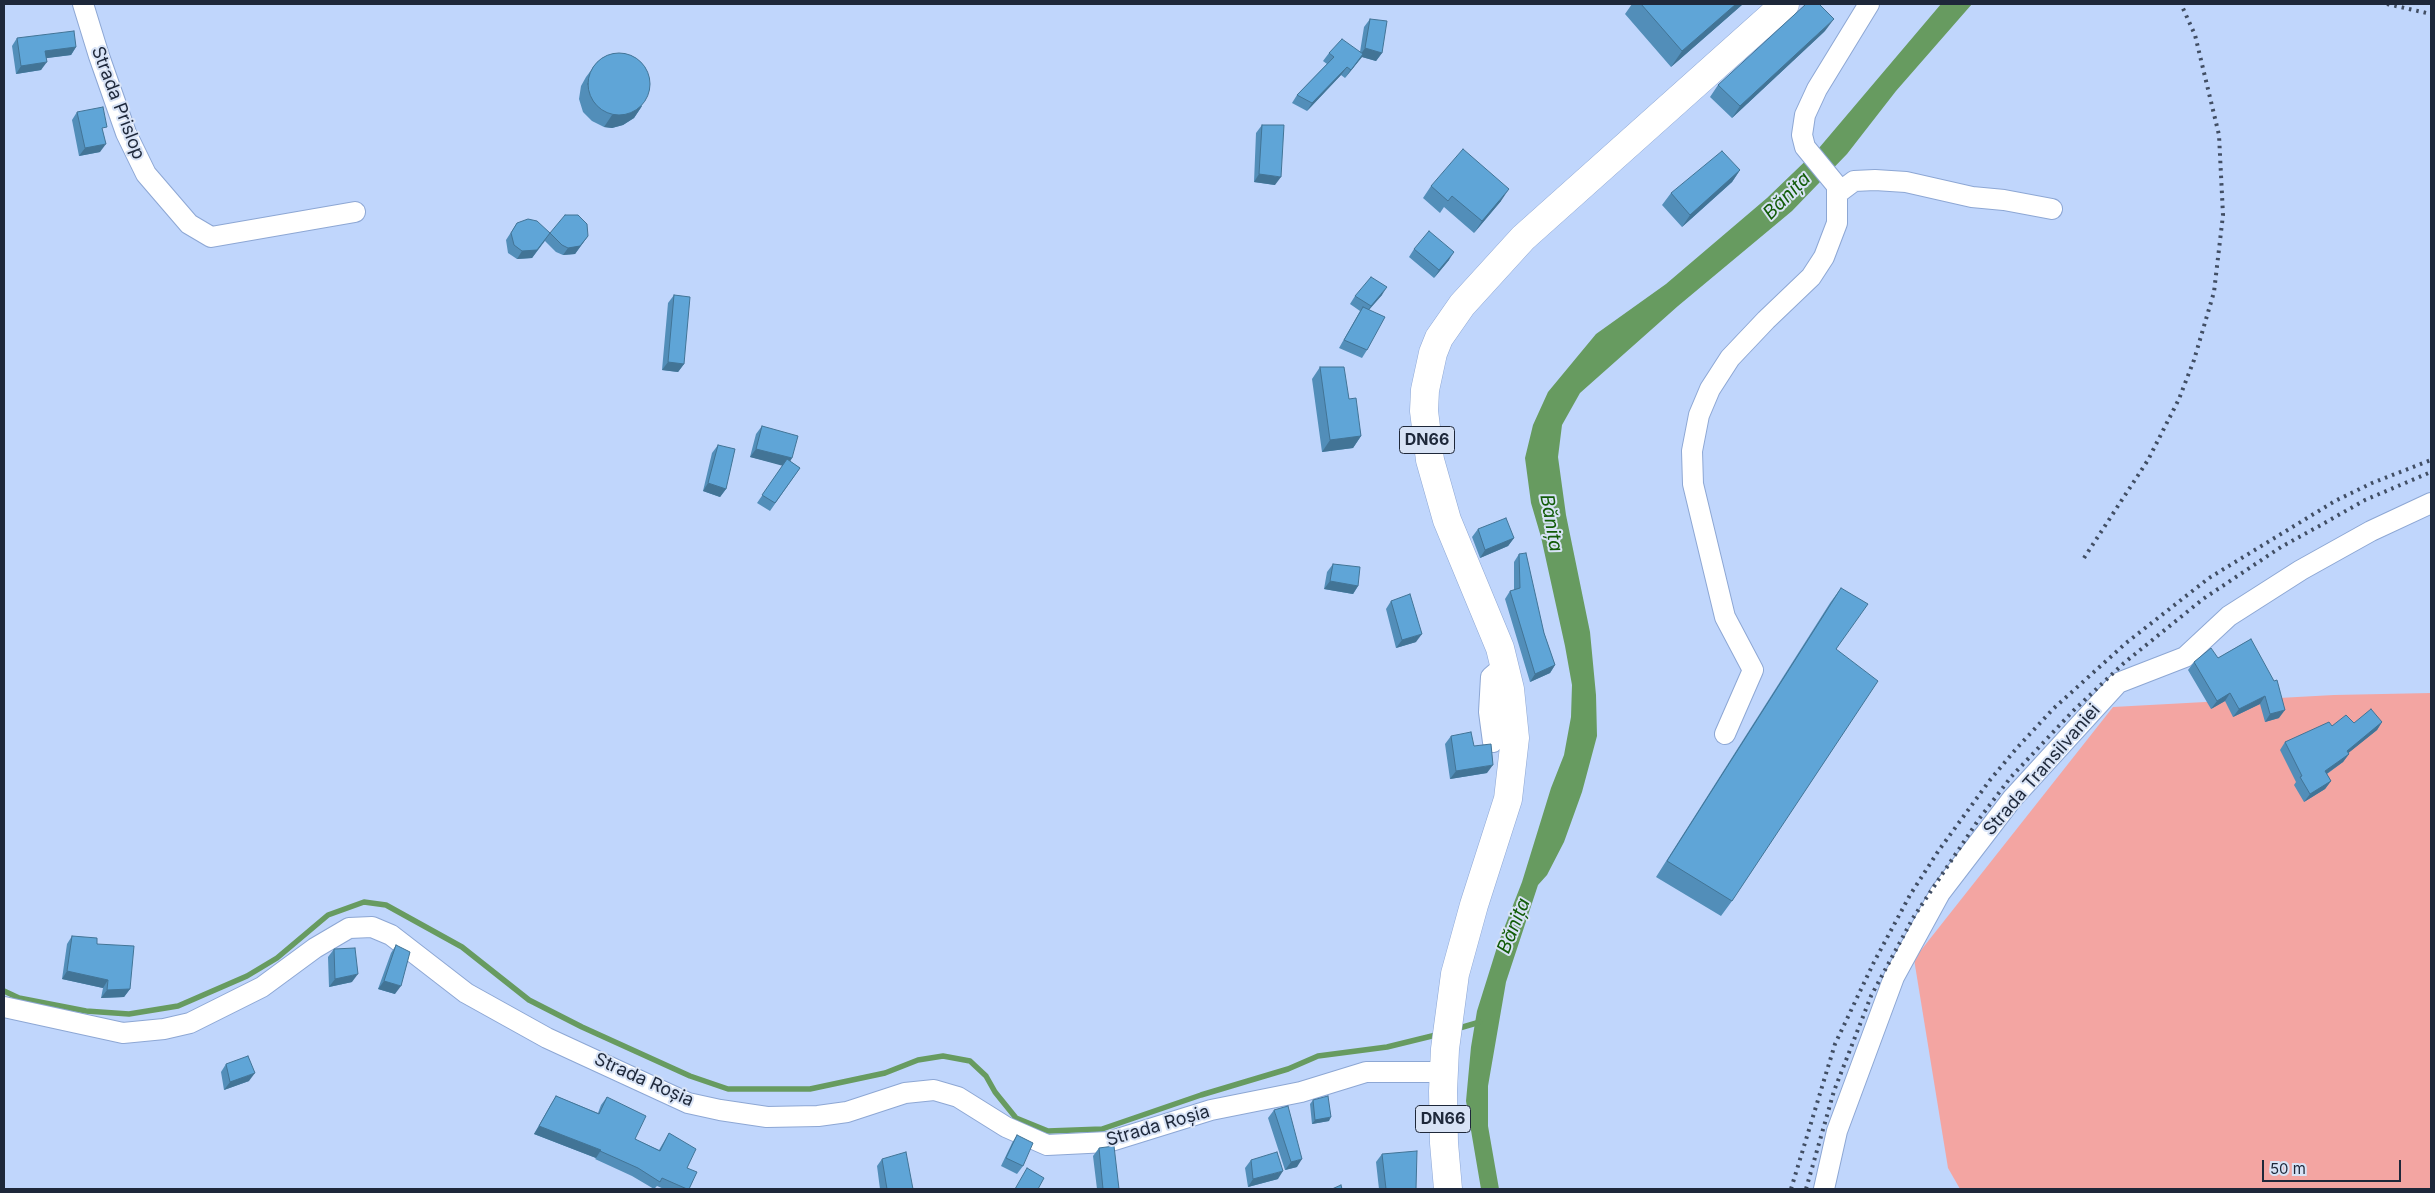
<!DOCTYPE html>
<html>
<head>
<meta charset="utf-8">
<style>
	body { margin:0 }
	#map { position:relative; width:2435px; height:1193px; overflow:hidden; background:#c0d6fc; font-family:Inter,sans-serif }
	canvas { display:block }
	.frame { position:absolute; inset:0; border:5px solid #1e283a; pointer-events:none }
	.scale { position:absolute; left:2262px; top:1160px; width:139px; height:22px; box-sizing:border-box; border:2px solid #1e283a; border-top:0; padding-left:6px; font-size:15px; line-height:18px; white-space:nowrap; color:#1e283a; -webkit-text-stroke:4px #d8e3f6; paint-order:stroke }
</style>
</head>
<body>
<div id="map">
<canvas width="2435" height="1193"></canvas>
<div class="frame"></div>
<div class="scale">50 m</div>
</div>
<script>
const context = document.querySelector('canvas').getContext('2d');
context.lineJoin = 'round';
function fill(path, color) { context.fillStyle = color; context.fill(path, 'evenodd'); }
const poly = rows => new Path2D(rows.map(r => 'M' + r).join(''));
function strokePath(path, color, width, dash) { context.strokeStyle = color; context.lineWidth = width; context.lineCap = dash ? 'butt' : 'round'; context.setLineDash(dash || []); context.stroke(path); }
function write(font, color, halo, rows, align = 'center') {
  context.font = font + ' Inter,sans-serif'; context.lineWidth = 4; context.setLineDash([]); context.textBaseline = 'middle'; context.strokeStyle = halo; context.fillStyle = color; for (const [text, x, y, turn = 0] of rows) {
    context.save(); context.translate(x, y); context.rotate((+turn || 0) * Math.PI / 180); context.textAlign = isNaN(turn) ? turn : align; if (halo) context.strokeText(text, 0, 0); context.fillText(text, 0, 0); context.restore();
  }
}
fill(poly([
	[2431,693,2431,1189,1960,1189,1948,1168,1914,959,2113,707,2334,695]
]), '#f3a5a2');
fill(poly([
	[1941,4,1972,4,1896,91,1847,154,1792,211,1678,306,1580,393,1562,425,1558,457,1566,515,1590,632,1596,695,1597,736,1582,792,1564,842,1547,875,1538,885,1506,982,1488,1086,1488,1126,1499,1189,1481,1189,1466,1101,1471,1047,1477,1011,1498,944,1522,882,1551,788,1564,755,1571,717,1572,685,1565,646,1541,537,1531,503,1525,458,1533,425,1548,392,1596,334,1666,284,1767,198,1819,148]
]), '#679b60');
strokePath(poly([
	[4,991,19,998,86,1011,129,1014,178,1006,247,976,277,958,328,915,364,902,386,905,462,947,529,1000,582,1027,690,1076,728,1089,810,1089,885,1073,918,1060,943,1056,970,1061,986,1076,995,1092,1016,1118,1048,1131,1102,1129,1201,1095,1288,1069,1318,1056,1387,1047,1440,1034],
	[1456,1029,1480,1022]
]), '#679b60', 5.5);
const street = poly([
	[83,4,99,56,126,133,146,174,189,224,211,237,355,212],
	[1838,193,1854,181,1875,180,1906,182,1972,197,2004,200,2052,209],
	[1725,734,1753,670,1725,617,1693,484,1692,451,1699,415,1710,389,1730,358,1766,320,1811,277,1824,257,1837,223,1837,186,1805,147,1802,135,1805,115,1817,89,1869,4],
	[1493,742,1489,712,1491,677,1505,665],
	[4,1007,123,1033,164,1029,190,1023,262,987,315,948,349,928,372,927,391,935,466,993,547,1038,688,1103,720,1110,767,1117,818,1116,847,1112,905,1093,934,1090,958,1097,1006,1127,1047,1145,1108,1142,1211,1110,1301,1092,1366,1072,1444,1072],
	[1824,1189,1837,1131,1894,977,1940,893,2012,799,2118,683,2185,657,2229,616,2301,570,2371,531,2431,503]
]);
const highway = poly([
	[1448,1189,1444,1143,1443,1091,1445,1049,1455,974,1474,905,1508,799,1515,738,1510,689,1500,648,1447,520,1430,460,1424,411,1425,390,1433,353,1439,338,1462,305,1523,238,1785,4]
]);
strokePath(street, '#8da7d4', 22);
strokePath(highway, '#8da7d4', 29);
strokePath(street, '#fff', 20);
strokePath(highway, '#fff', 28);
strokePath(poly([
	[2387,4,2431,14],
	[2084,558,2148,460,2179,399,2194,360,2214,292,2223,215,2219,135,2195,35,2181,4],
	[1791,1189,1835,1044,1874,962,1910,895,1939,850,1990,780,2016,749,2053,709,2126,643,2209,578,2335,501,2372,483,2431,460],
	[1806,1189,1834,1091,1871,996,1913,918,1979,819,2011,777,2073,711,2124,663,2203,599,2281,547,2321,525,2365,500,2431,472]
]), '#414e64', 4, [2.5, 5]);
fill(poly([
	[1632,4,1743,4,1671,67,1625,14],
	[1370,19,1382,53,1376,61,1362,57,1345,78,1341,75,1307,111,1292,103,1297,95,1327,64,1323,61,1329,53,1360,52,1364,27],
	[1825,31,1732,118,1710,97,1718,85],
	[17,38,76,47,71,55,46,58,41,70,16,74,12,46],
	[595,65,642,106,634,118,623,125,612,128,604,127,592,121,583,112,579,99,581,86,586,77],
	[77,112,103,132,100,152,79,156,72,120],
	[1262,125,1275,185,1254,182,1256,133],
	[1740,170,1732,182,1682,227,1662,205,1671,193],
	[1431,186,1501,201,1474,233,1444,207,1440,213,1423,198],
	[517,223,550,233,588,236,575,254,563,255,556,252,545,241,532,258,517,259,508,253,506,240],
	[1414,249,1449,260,1434,278,1409,257],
	[674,295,684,364,678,372,662,370,668,303],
	[1382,295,1369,310,1367,350,1362,358,1339,348,1360,311,1350,304,1355,296],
	[1320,367,1349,399,1361,436,1353,448,1322,452,1312,379],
	[762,426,792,458,790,461,800,468,770,511,757,503,783,465,750,457,756,434],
	[718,445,726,489,720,497,703,491,712,453],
	[1478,529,1514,538,1508,546,1480,558,1472,537],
	[1519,554,1544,633,1555,665,1550,673,1530,682,1505,599,1510,591,1514,590,1514,562],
	[1333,564,1358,586,1353,594,1324,589,1327,572],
	[1841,588,1836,649,1732,901,1721,916,1656,877,1830,603],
	[1391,601,1416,642,1396,648,1386,609],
	[2251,639,2279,718,2265,722,2260,704,2233,717,2225,701,2211,709,2188,670,2194,662,2218,658],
	[2382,722,2377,730,2348,753,2349,754,2343,762,2327,774,2331,781,2325,789,2304,802,2294,785,2296,782,2280,750,2285,742,2332,726,2354,723],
	[1451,736,1474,746,1487,773,1450,779,1445,744],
	[72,936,97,944,130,989,124,997,101,998,103,988,62,979,67,944],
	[396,945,395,994,378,989,391,953],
	[334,949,352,982,329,987,328,957],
	[226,1064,249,1081,224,1090,221,1072],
	[556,1096,598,1113,601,1105,607,1097,635,1139,659,1150,669,1133,687,1168,689,1189,664,1189,657,1186,654,1189,632,1176,595,1159,596,1158,534,1134,551,1104],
	[1313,1100,1329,1121,1312,1124,1310,1104],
	[1274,1110,1297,1167,1285,1170,1268,1118],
	[1017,1135,1023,1166,1017,1174,1001,1166,1012,1143],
	[1099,1148,1119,1189,1097,1189,1093,1156],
	[1382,1154,1416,1189,1379,1189,1376,1162],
	[882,1159,913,1189,880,1189,877,1166],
	[1251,1160,1278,1179,1248,1187,1245,1168]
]), '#528eb9');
fill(poly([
	[1736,4,1743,4,1671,67,1682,51],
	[1834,19,1825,31,1732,118,1740,106],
	[76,47,71,55,40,59,45,51],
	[1365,48,1382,53,1376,61,1362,57,1345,78],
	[47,62,41,70,16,74,21,66],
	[1347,67,1341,75,1307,111,1312,103],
	[642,106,634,118,623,125,612,128,604,127,612,115],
	[106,144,100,152,79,156,85,148],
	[1740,170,1732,182,1682,227,1690,215],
	[1259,174,1281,177,1275,185,1254,182],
	[1509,189,1501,201,1474,233,1482,221],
	[550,233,532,258,517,259,522,251],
	[588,236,575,254,563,255,568,248],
	[1454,252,1449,260,1434,278,1439,270],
	[1387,287,1382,295,1365,314,1371,306],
	[668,362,684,364,678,372,662,370],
	[1361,436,1353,448,1322,452,1330,440],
	[756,449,792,458,787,467,750,457],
	[708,483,726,489,720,497,703,491],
	[1514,538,1508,546,1480,558,1485,550],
	[1330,581,1358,586,1353,594,1324,589],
	[1422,634,1416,642,1396,648,1402,640],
	[1555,665,1550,673,1530,682,1535,674],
	[2230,693,2225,701,2211,709,2217,701],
	[2265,696,2260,704,2233,717,2239,709],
	[2285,710,2279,718,2265,722,2270,714],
	[2382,722,2377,730,2341,759,2347,751],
	[2349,754,2343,762,2319,779,2325,771],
	[1493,765,1487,773,1450,779,1456,771],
	[2331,781,2325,789,2304,802,2310,794],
	[67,971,108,980,103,988,62,979],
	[358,974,352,982,329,987,335,979],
	[384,981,401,986,395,994,378,989],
	[130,989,124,997,101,998,107,990],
	[255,1073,249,1081,224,1090,230,1082],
	[1331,1117,1329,1121,1312,1124,1315,1120],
	[539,1126,601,1150,596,1158,534,1134],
	[1302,1159,1297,1167,1285,1170,1291,1162],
	[1283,1171,1278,1179,1248,1187,1253,1179]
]), '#427496');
const building = poly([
	[1641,4,1736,4,1682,51,1641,4],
	[1806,4,1819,4,1834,19,1740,106,1718,85,1806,4],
	[1370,19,1387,21,1382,53,1365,48,1370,19],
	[74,31,76,47,45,51,47,62,21,66,17,38,74,31],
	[1342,39,1363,54,1351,70,1347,67,1312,103,1297,95,1334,57,1329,53,1342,39],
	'588 84a31 31 0 1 1 62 0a31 31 0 1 1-62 0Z',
	[103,107,107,127,102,128,106,144,85,148,77,112,103,107],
	[1262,125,1284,125,1281,177,1259,174,1262,125],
	[1463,149,1509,189,1482,221,1452,196,1448,201,1431,186,1463,149],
	[1722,151,1740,170,1690,215,1671,193,1722,151],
	[565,215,578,215,587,224,588,236,580,246,568,248,562,245,550,233,537,250,522,251,514,245,511,233,517,223,528,219,537,221,550,233,565,215],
	[1429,231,1454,252,1439,270,1414,249,1429,231],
	[1371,277,1387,287,1371,306,1355,296,1371,277],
	[674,295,690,297,684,364,668,362,674,295],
	[1363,307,1385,317,1367,350,1344,340,1363,307],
	[1320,367,1344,367,1349,399,1356,398,1361,436,1330,440,1320,367],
	[762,426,798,436,792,458,756,449,762,426],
	[718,445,735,449,726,489,708,483,718,445],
	[787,459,800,468,775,503,762,495,787,459],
	[1506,518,1514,538,1485,550,1478,529,1506,518],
	[1526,553,1544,633,1555,665,1535,674,1510,591,1520,588,1519,554,1526,553],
	[1333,564,1360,567,1358,586,1330,581,1333,564],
	[1841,588,1868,604,1836,649,1878,681,1732,901,1667,861,1841,588],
	[1410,594,1422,634,1402,640,1391,601,1410,594],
	[2251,639,2274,681,2277,680,2285,710,2270,714,2265,696,2239,709,2230,693,2217,701,2194,662,2211,648,2218,658,2251,639],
	[2371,709,2382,722,2347,751,2349,754,2325,771,2331,781,2310,794,2300,777,2302,776,2285,742,2329,722,2332,726,2346,715,2354,723,2371,709],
	[1471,732,1474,746,1491,744,1493,765,1456,771,1451,736,1471,732],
	[72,936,97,938,97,944,134,946,130,989,107,990,108,980,67,971,72,936],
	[396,945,410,952,401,986,384,981,396,945],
	[355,948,358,974,335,979,334,949,355,948],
	[248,1056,255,1073,230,1082,226,1064,248,1056],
	[556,1096,599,1114,607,1097,646,1116,635,1139,660,1151,669,1133,696,1149,687,1168,697,1172,689,1189,687,1189,662,1178,660,1182,638,1168,600,1151,601,1150,539,1126,556,1096],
	[1328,1096,1331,1117,1315,1120,1313,1100,1328,1096],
	[1288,1106,1302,1159,1291,1162,1274,1110,1288,1106],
	[1017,1135,1033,1143,1023,1166,1006,1158,1017,1135],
	[1114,1146,1119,1189,1103,1189,1099,1148,1114,1146],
	[1417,1151,1416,1189,1386,1189,1382,1154,1417,1151],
	[906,1152,913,1189,887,1189,882,1159,906,1152],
	[1277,1152,1283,1171,1253,1179,1251,1160,1277,1152],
	[1027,1168,1044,1178,1038,1189,1015,1189,1027,1168],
	[1341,1185,1342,1189,1332,1189,1341,1185]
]);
fill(building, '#5fa5d7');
strokePath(building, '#427496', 1);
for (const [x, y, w] of [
	[1427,440,55],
	[1443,1119,55]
]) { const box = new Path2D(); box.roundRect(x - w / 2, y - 13.5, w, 27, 4); context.fillStyle = '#d8e3f6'; context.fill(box); strokePath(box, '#1e283a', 1); }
write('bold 16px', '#1e283a', null, [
	["DN66",1427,440],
	["DN66",1443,1119]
]);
write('18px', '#1e283a', '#d8e3f6', [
	["Strada Prislop",118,103,69],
	["Strada Transilvaniei",2042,770,-49],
	["Strada Roșia",644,1080,24],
	["Strada Roșia",1158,1126,-16]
]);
write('italic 19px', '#125c08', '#d8e3f6', [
	["Bănița",1787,196,-45],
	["Bănița",1551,523,80],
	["Bănița",1514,926,-68]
]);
</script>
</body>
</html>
